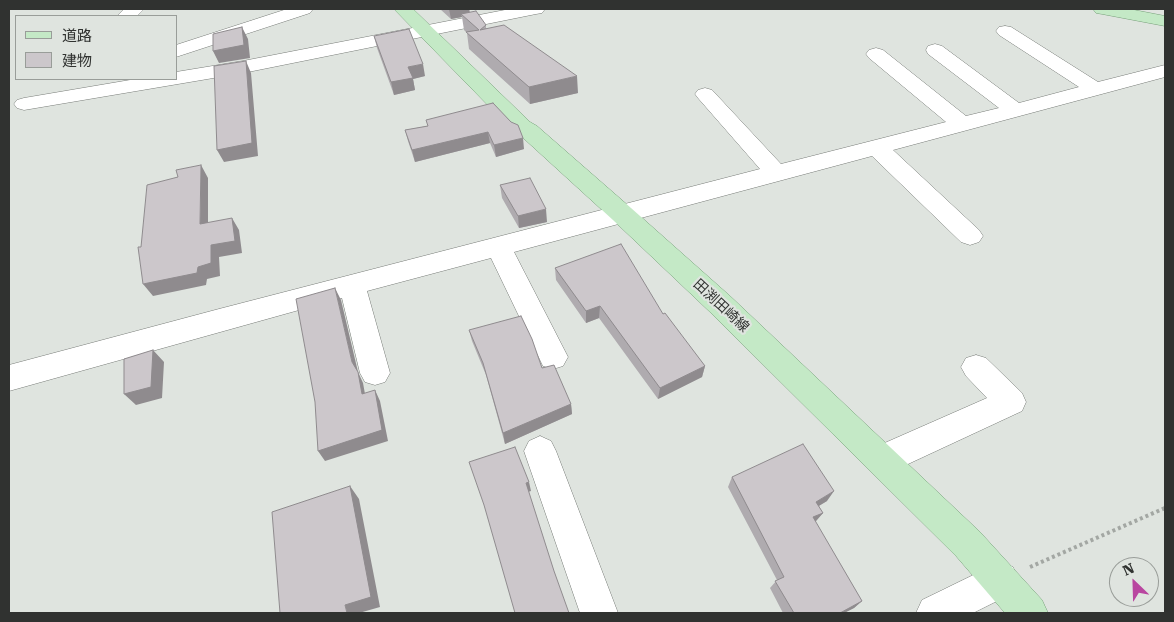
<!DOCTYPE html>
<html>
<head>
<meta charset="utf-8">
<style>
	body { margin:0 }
	#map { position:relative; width:1174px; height:622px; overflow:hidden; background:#dfe4df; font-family:"Roboto Serif","Noto Sans JP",serif }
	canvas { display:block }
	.frame { position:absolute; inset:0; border:10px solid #303230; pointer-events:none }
	.legend { position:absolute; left:15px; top:15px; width:162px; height:65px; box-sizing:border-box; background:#dfe4df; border:1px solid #999d99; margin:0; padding:6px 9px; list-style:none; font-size:15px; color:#303230 }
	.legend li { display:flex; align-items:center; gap:10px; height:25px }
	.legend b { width:25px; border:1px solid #999d99 }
	.north { position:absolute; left:1109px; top:557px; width:50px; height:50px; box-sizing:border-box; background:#dfe4df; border:1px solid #999d99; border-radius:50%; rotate:336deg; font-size:14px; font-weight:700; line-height:20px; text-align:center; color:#303230 }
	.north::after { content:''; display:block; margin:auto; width:18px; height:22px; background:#b946a0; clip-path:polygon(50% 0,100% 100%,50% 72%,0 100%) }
</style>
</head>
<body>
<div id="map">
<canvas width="1174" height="622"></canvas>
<div class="frame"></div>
<ul class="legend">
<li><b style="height:6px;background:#c4e9c6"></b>道路</li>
<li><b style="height:14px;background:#ccc7cb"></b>建物</li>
</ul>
<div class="north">N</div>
</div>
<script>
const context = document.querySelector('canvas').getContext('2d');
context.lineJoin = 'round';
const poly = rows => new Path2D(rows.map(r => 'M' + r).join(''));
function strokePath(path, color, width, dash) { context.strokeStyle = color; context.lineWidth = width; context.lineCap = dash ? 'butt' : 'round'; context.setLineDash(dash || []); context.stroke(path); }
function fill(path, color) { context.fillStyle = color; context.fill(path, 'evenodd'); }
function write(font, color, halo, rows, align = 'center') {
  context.font = font + ' "Roboto Serif","Noto Sans JP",serif'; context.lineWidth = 4.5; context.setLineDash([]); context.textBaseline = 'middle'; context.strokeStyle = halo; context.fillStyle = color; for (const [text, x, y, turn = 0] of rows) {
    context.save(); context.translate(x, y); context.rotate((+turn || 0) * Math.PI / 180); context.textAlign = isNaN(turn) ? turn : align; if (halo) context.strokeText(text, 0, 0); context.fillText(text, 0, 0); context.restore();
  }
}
const minor = poly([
	[124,9,144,9,137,16,117,16,124,9],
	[287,9,313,9,310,13,176,57,176,45,287,9],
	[510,9,545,9,542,13,536,14,243,73,24,110,17,108,14,104,17,100,24,98,136,79,176,79,176,72,243,61,510,9],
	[1005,26,1011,27,1098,82,1165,65,1165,77,893,150,979,230,983,236,979,242,970,245,961,242,872,156,514,252,568,357,563,366,553,369,543,366,491,258,367,291,390,373,385,382,375,385,365,382,360,373,342,298,9,391,9,365,219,309,760,169,698,98,695,94,698,90,705,88,712,90,781,164,946,122,869,58,866,54,869,50,876,48,883,50,966,116,999,108,928,54,926,50,928,46,935,44,942,46,1019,103,1079,87,999,35,996,31,999,27,1005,26],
	[976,355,986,358,1022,393,1026,402,1022,411,893,471,882,475,871,471,866,460,871,449,987,398,966,376,961,367,966,358,976,355],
	[540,436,551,441,556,451,618,613,580,613,524,451,529,441,540,436],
	[1000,562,1013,567,1018,580,1013,593,973,613,916,613,922,600,1000,562]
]);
const major = poly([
	[394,9,413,9,530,122,537,126,631,208,730,296,980,532,1042,600,1048,613,1005,613,956,556,710,312,613,220,521,136,514,132,394,9],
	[1093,9,1129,9,1165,16,1165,26,1102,14,1096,13,1093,9]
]);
strokePath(minor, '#787c78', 1);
strokePath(major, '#769f79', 1);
strokePath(poly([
	[1030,567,1165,508]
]), '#a3a7a3', 4, [3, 3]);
fill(minor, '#fff');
fill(major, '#c4e9c6');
fill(poly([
	[440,9,469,9,470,12,486,25,486,28,578,93,530,104,469,49,467,33,464,30,462,17,451,19],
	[374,36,425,76,413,79,415,90,394,95,377,48],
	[493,103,524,149,496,157,490,143,415,162,408,141,405,130,427,126],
	[500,185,547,222,519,228,502,198],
	[555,268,663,314,705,366,702,377,658,399,599,318,586,323,556,280],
	[469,330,571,404,572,414,505,444,486,375,472,341],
	[732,477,827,501,819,506,823,513,815,522,862,601,854,608,844,613,783,613,770,588,777,580,728,487]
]), '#afabaf');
fill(poly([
	[449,9,469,9,470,15,461,14,462,17,451,19],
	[242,27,248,39,250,58,219,63,213,51],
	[246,61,251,73,258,156,224,162,217,150],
	[423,64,425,76,413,79,415,90,394,95,391,82,408,67],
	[577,76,578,93,530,104,529,87],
	[488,132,490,143,415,162,412,150],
	[523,138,524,149,496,157,494,145],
	[201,165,208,178,208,236,200,224],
	[546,209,547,222,519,228,518,216],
	[232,218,239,230,242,253,219,257,220,276,207,279,206,285,153,296,143,284,198,267,211,245],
	[335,288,341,300,358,372,363,383,367,405,362,394,352,362],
	[600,306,599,318,586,323,586,311],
	[153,350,164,362,162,398,136,405,124,394],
	[705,366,702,377,658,399,660,388],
	[375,390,380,401,388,441,325,461,318,451],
	[571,404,572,414,505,444,503,433],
	[529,482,531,491,528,492,526,483],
	[350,486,359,499,380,607,359,613,347,613,345,605],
	[834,491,827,501,810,511,816,502],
	[823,513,816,521,806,526,813,517],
	[862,601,854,608,844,613,840,613]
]), '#8f8b8e');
const building = poly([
	[476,11,486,25,480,30,504,25,577,76,529,87,466,32,479,30,461,14,476,11],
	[242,27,244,45,213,51,213,34,242,27],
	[409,29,423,64,408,67,413,78,391,82,374,36,409,29],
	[246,61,252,143,217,150,214,66,246,61],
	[493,103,511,122,518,125,523,138,494,145,488,132,412,150,405,130,428,126,426,120,493,103],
	[201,165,200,224,232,218,235,241,211,245,211,263,198,267,197,273,143,284,138,247,141,247,147,185,178,177,176,170,201,165],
	[530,178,546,209,518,216,500,185,530,178],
	[621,244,663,314,665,313,705,366,660,388,600,306,586,311,555,268,621,244],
	[335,288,352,362,358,372,362,394,375,390,382,430,318,451,315,402,296,299,335,288],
	[521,316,532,339,542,368,554,365,571,404,503,433,483,363,469,330,521,316],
	[153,350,151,387,124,394,124,359,153,350],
	[803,444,834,491,816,502,823,513,813,517,862,601,840,613,794,613,775,581,784,577,732,477,803,444],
	[515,447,529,482,526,483,554,571,569,613,515,613,484,505,469,462,515,447],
	[350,486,371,597,345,605,347,613,280,613,272,512,350,486]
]);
fill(building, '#ccc7cb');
strokePath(building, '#8f8b8e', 1);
write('14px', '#303230', '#dfe4df', [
	["田渕田崎線",721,306,43]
]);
</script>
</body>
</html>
